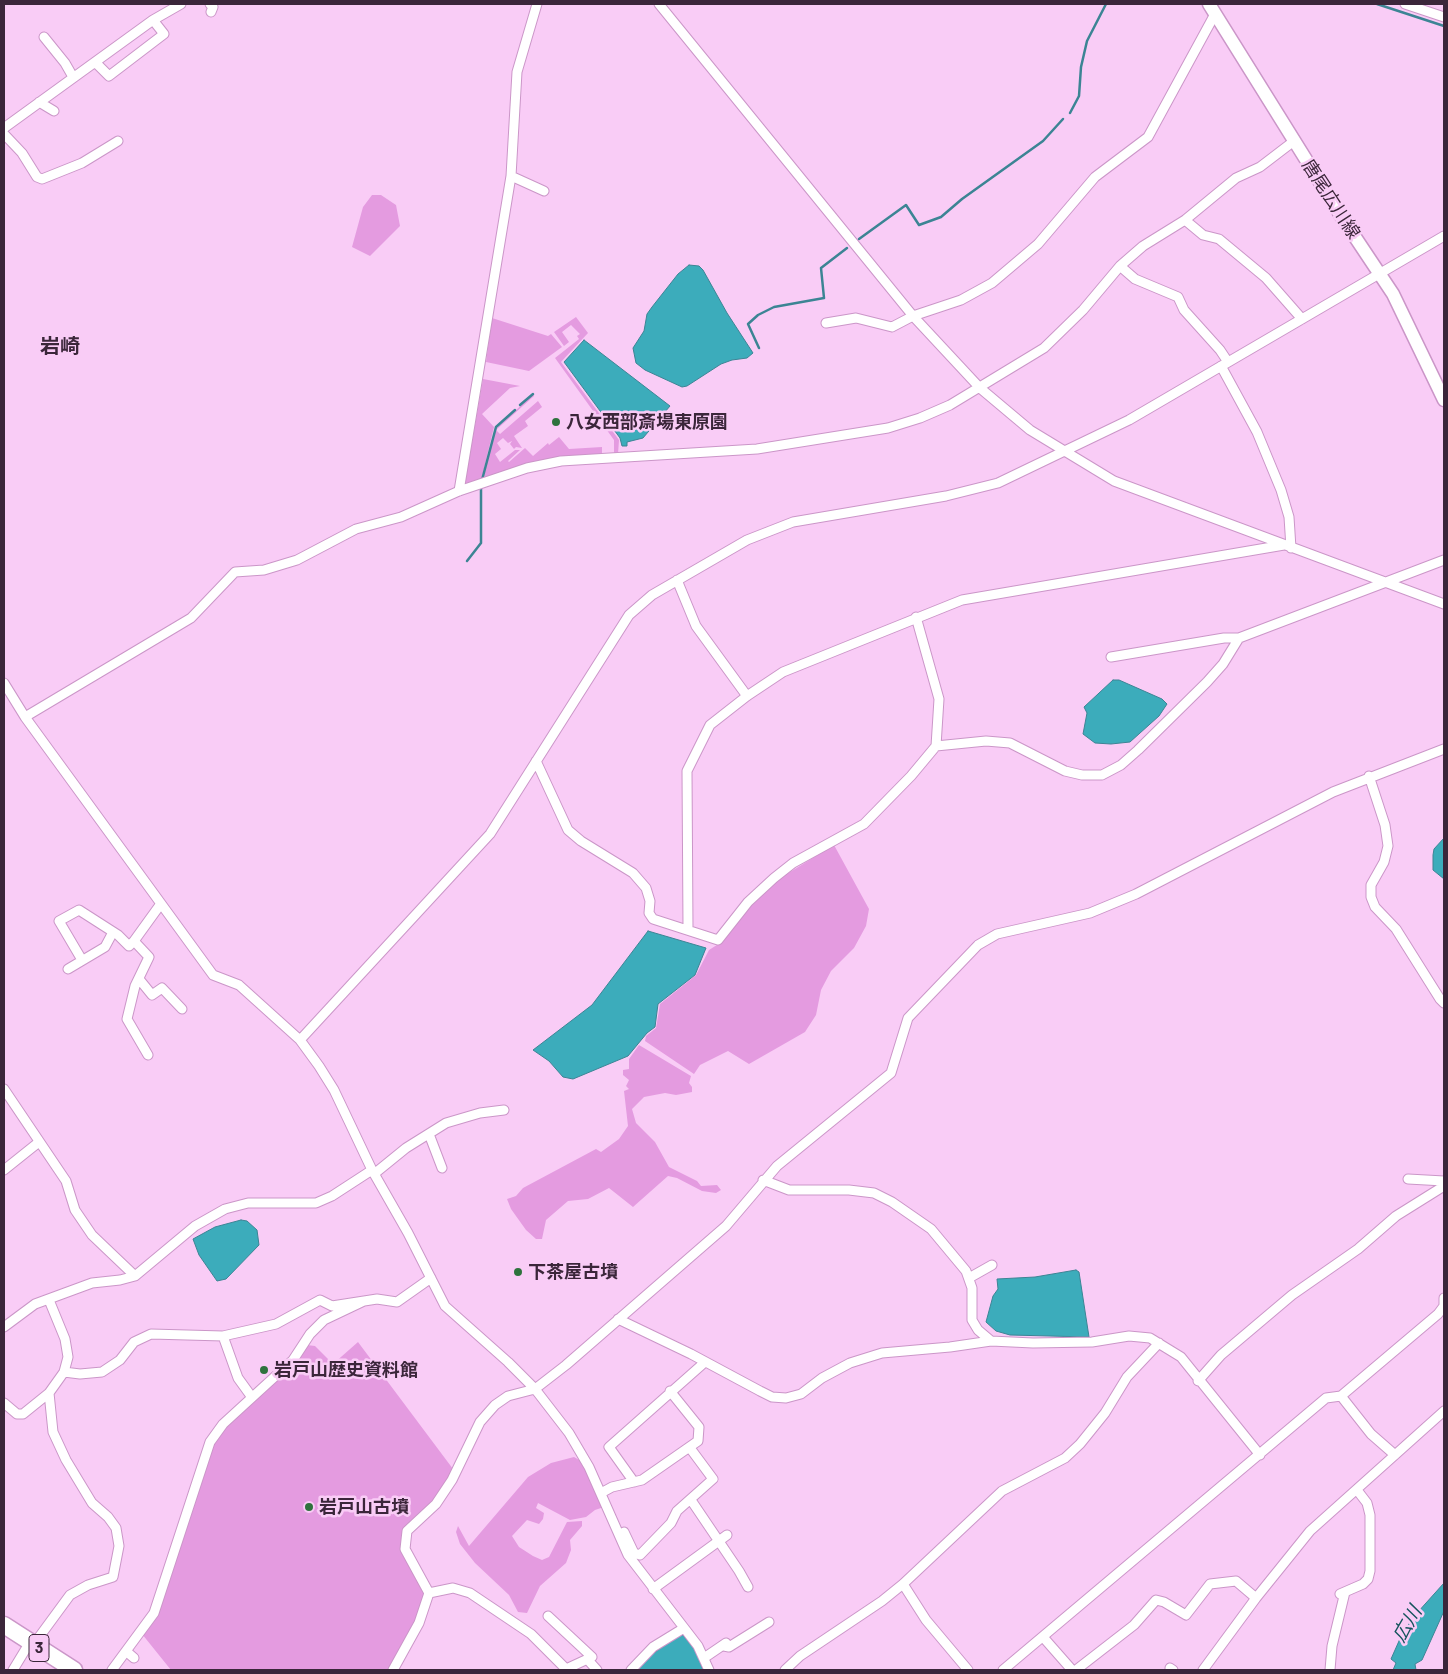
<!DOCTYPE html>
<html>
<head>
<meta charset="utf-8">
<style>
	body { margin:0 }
	#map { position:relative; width:1448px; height:1674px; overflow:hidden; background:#f9ccf6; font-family:Barlow,sans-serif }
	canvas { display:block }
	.frame { position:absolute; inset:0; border:5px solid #3b263a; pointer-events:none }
</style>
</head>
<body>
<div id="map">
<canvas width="1448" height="1674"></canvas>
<div class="frame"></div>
</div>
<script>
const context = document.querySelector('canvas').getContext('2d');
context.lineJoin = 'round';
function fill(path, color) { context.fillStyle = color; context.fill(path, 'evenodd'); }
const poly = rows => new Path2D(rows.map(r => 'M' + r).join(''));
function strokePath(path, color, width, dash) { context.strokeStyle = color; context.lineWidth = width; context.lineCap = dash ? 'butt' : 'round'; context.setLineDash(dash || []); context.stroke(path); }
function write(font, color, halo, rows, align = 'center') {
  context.font = font + ' Barlow,"Noto Sans JP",sans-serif'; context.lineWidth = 5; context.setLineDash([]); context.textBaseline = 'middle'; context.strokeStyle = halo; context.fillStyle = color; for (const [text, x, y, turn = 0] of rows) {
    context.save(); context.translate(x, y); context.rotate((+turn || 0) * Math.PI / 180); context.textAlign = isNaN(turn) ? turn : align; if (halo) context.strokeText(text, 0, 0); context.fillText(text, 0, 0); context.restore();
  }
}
fill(poly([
	[372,195,381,195,396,205,400,226,370,256,352,247,363,207],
	[576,317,588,333,561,362,619,440,618,454,614,455,614,440,555,358,579,339,577,336,580,334,571,325,562,332,569,342,564,346,554,332],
	[492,318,548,336,551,334,562,347,529,371,486,362],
	[483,379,520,386,510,388,482,414,494,427,481,481,467,486,465,483],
	[533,394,534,396,496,430,500,434,538,401,542,407,525,421,528,426,514,436,522,448,516,447,514,449,510,444,512,441,508,443,503,438,497,443,501,449,495,454,500,462,515,450,520,450,508,461,509,462,525,448,533,456,548,443,549,445,559,437,569,449,602,447,602,455,483,480,495,430],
	[834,845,869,909,866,926,854,948,831,971,821,990,816,1015,805,1032,749,1064,728,1051,700,1065,694,1074,645,1041,646,1036,656,1028,660,1004,696,975,709,950,720,943,749,903,777,880],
	[639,1045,691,1076,689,1083,692,1087,692,1092,676,1095,665,1093,644,1097,632,1109,636,1123,655,1142,669,1167,697,1181,701,1186,717,1185,721,1190,716,1193,702,1191,677,1178,668,1176,633,1207,609,1188,588,1199,568,1201,546,1220,542,1239,536,1239,526,1230,511,1209,507,1199,516,1196,523,1188,596,1149,601,1152,619,1139,628,1126,624,1091,629,1089,626,1086,629,1080,623,1075,623,1070,629,1069,629,1059],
	[358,1342,453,1469,438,1496,406,1526,402,1533,402,1550,425,1593,412,1631,390,1670,171,1670,142,1634,178,1555,214,1441,226,1424,307,1345,315,1346,333,1364],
	[574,1457,581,1461,604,1507,595,1510,586,1517,570,1520,538,1503,536,1508,544,1513,543,1519,539,1524,527,1520,512,1536,519,1547,533,1556,542,1560,549,1557,567,1522,582,1521,582,1526,570,1540,571,1550,566,1563,540,1586,527,1613,518,1612,509,1595,475,1563,460,1544,456,1532,458,1526,469,1546,528,1477,551,1463]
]), '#e49be0');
const water = poly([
	[689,265,699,266,703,270,727,313,753,353,747,358,732,360,721,364,687,386,682,387,645,370,636,363,633,348,644,331,647,314,652,307,678,274,689,265],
	[584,340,670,406,643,438,627,442,627,446,622,446,620,438,564,362,584,340],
	[1113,680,1119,680,1162,699,1167,704,1159,716,1130,742,1111,744,1095,743,1083,734,1087,713,1084,707,1113,680],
	[1444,838,1444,879,1433,870,1433,855,1434,849,1444,838],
	[648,931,706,948,695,975,658,1004,655,1027,647,1033,628,1056,573,1079,563,1077,549,1061,533,1050,592,1005,648,931],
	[241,1220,247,1221,257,1230,259,1245,226,1279,217,1281,199,1255,193,1239,215,1227,241,1220],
	[1076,1270,1079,1272,1089,1337,1010,1335,996,1331,986,1322,993,1296,998,1289,997,1279,1035,1277,1076,1270],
	[1444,1583,1444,1611,1422,1660,1415,1664,1416,1670,1393,1670,1396,1663,1391,1659,1403,1632,1417,1613,1444,1583],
	[683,1635,697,1652,703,1670,637,1670,654,1653,677,1636,683,1635]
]);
fill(water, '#3cacbb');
strokePath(water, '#3c8494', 1);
strokePath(poly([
	[1377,4,1444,26],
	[1070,113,1079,96,1081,67,1087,41,1106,4],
	[859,239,906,205,919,225,941,217,962,199,1043,141,1063,119],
	[759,348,748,324,758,315,774,307,824,298,821,268,847,248],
	[520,405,533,394],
	[482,480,496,427,515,410],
	[467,561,481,543,481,485]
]), '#3c8494', 2.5);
const street = poly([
	[210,4,213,7,211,12],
	[659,4,913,316,980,388,1030,430,1114,481,1444,604],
	[1405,4,1444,17],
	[44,37,65,63,73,77],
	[95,62,109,76,164,34,153,20],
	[39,102,54,111],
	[4,128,153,20,181,4],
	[4,134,22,153,37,177,42,179,82,163,118,141],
	[511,176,544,191],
	[1185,220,1203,235,1219,239,1266,278,1302,319],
	[1120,266,1135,279,1178,297,1184,310,1220,350,1228,362],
	[826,323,856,318,892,327,913,316,961,300,992,283,1038,244,1095,177,1148,137,1215,14],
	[1221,366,1257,432,1281,490,1289,517,1291,548],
	[459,491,511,176,517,72,537,4],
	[677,580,696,626,747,696],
	[1111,657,1224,638,1239,638],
	[4,683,25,717,213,975,239,985,300,1040,319,1066,334,1090,372,1170,408,1233,445,1306,508,1362,535,1389,569,1433,589,1467,628,1555,698,1646,709,1670],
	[25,717,191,618,235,572,264,570,297,560,356,529,401,517,459,491,527,468,561,461,757,449,888,428,920,418,950,405,1044,348,1083,310,1120,266,1143,246,1185,220,1236,178,1260,167,1294,141],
	[936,746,986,741,1010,743,1065,771,1082,775,1102,775,1121,765,1138,750,1207,682,1223,664,1239,638,1444,560],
	[536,761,568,830,581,841,633,873,646,888,650,901,649,913,653,919,718,940,748,902,774,878,793,863,864,824,911,776,936,746,939,699,916,617],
	[1369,776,1385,825,1388,846,1384,862,1371,885,1371,897,1375,907,1396,929,1440,999,1444,1003],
	[688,928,687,771,710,725,747,696,783,672,962,600,1284,545],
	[82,960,59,921,79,910,118,935,129,946,134,941],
	[68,969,105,947,113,932],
	[139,979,152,995,162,988,182,1009],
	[300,1040,490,834,629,615,652,595,747,540,793,522,946,496,998,483,1129,420,1444,236],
	[148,1055,127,1019,135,986,149,957,134,941,160,905],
	[4,1089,66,1181,75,1210,92,1235,135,1276],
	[429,1134,442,1168],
	[4,1170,39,1142],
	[374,1174,406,1148,446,1123,480,1113,504,1110],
	[1408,1179,1444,1181],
	[763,1180,789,1190,849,1190,874,1193,892,1202,931,1229,966,1271,972,1288,972,1320,978,1330,991,1341],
	[969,1278,992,1265],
	[618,1319,691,1354,760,1391,772,1397,786,1398,801,1394,822,1378,850,1363,882,1353,950,1347,991,1341,1033,1343,1092,1342,1129,1336,1150,1338,1181,1357,1260,1455],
	[4,1327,35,1304,92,1283,120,1280,135,1276,195,1226,225,1209,248,1203,316,1203,332,1196,372,1170],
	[223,1336,238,1378,251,1396],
	[64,1372,80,1374,102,1372,120,1360,134,1342,151,1334,223,1336,276,1324,320,1300,332,1306,377,1299,397,1302,431,1278],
	[1198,1381,1221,1355,1292,1295,1358,1249,1396,1216,1444,1186],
	[1341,1396,1371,1434,1395,1455],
	[4,1403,17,1414,23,1414,49,1393,64,1372,68,1357,65,1339,49,1300],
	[634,1482,609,1447,705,1362],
	[601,1493,612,1487,642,1480,698,1441,699,1427,670,1391],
	[691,1500,739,1571,748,1587],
	[624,1532,634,1553,640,1555,671,1523,677,1511,713,1479,690,1448],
	[903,1584,926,1620,968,1670],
	[653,1589,727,1535],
	[429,1593,453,1588,470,1593,531,1634,566,1669,592,1657,548,1616],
	[1340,1594,1363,1584,1368,1579,1370,1571,1370,1515,1367,1503,1357,1490],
	[1043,1637,1072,1670],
	[34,1644,70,1595,88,1585,113,1577,119,1546,116,1528,108,1517,92,1503,66,1460,53,1432,49,1393],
	[724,1646,729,1647,769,1622],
	[127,1652,134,1658],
	[704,1658,726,1643],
	[587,1659,597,1670],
	[1170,1668,1173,1670],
	[13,1670,30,1642],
	[112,1670,154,1613,210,1442,223,1424,293,1360,310,1334,324,1320,364,1301],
	[393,1670,419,1623,429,1593,405,1549,407,1531,436,1504,452,1480,480,1422,495,1405,508,1396,535,1389,566,1365,726,1226,777,1166,891,1073,908,1018,978,945,997,934,1090,913,1136,894,1333,792,1444,749],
	[631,1670,653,1647,684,1628],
	[785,1670,800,1656,882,1601,903,1584,1002,1491,1065,1458,1080,1444,1105,1413,1127,1377,1159,1343],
	[1003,1670,1326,1398,1341,1396,1438,1314,1444,1306,1444,1298],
	[1076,1670,1134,1625,1156,1600,1164,1602,1186,1615,1210,1584,1236,1581,1256,1598],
	[1203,1670,1256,1598,1310,1531,1444,1411],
	[1330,1670,1332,1646,1345,1592]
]);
const secondary = poly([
	[1209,4,1343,219,1393,294,1444,400]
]);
const highway = poly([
	[4,1625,74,1670]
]);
strokePath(street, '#cb96c8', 11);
strokePath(secondary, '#cb96c8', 15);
strokePath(highway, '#cb96c8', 19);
strokePath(street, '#fff', 9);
strokePath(secondary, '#fff', 12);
strokePath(highway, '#fff', 16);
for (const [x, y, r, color] of [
	[556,422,5,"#2e723d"],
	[518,1272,5,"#2e723d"],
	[264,1370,5,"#2e723d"],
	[309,1507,5,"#2e723d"]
]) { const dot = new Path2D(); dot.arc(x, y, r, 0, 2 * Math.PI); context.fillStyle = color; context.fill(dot); strokePath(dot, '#f9ccf6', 2); }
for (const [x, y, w] of [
	[39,1648,20]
]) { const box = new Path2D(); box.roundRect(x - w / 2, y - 13.5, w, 27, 4); context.fillStyle = '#f9ccf6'; context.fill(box); strokePath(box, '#3b263a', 1); }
write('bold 16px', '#3b263a', null, [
	["3",39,1648]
]);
write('18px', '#3b263a', '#f9ccf6', [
	["唐尾広川線",1331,199,57]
]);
write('bold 18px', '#3b263a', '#f9ccf6', [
	["八女西部斎場東原園",566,422],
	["下茶屋古墳",528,1272],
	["岩戸山歴史資料館",274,1370],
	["岩戸山古墳",319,1507]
], 'left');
write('italic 19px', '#14535c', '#f9ccf6', [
	["広川",1407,1624,-60]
]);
write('bold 20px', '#3b263a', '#f9ccf6', [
	["岩崎",60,346]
]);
</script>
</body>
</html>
